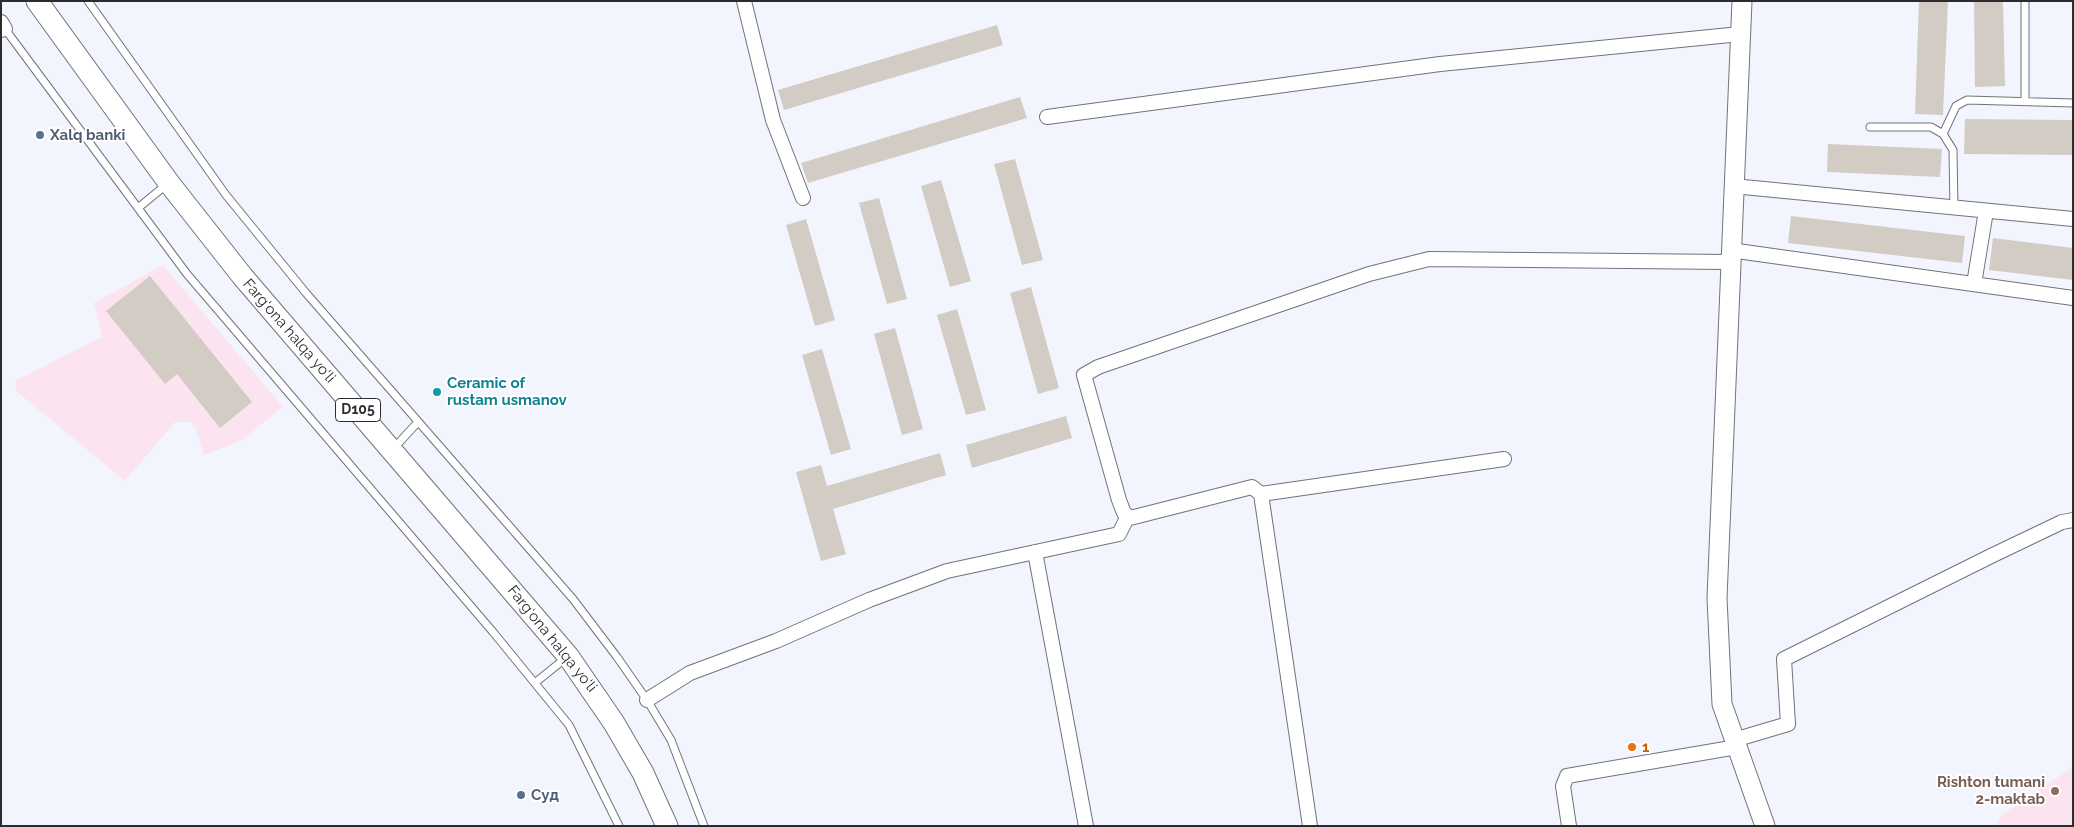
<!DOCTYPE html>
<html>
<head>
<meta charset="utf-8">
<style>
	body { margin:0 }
	#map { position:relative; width:2074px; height:827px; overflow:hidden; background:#f2f5fe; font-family:Raleway,sans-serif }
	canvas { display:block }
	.frame { position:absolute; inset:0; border:2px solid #2b2c30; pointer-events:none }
</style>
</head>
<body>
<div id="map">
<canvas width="2074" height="827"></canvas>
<div class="frame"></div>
</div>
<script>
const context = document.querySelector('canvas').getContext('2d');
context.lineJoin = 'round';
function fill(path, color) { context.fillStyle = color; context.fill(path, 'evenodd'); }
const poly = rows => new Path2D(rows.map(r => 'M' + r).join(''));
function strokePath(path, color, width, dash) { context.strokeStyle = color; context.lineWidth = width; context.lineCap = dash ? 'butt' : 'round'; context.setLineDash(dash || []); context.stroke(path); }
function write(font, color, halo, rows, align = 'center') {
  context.font = font + ' Raleway,sans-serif'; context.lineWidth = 4; context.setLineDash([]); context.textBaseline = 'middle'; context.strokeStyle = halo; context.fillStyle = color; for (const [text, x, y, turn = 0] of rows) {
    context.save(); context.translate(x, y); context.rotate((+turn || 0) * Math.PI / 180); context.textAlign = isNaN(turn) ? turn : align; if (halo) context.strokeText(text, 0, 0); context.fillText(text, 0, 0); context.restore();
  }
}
fill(poly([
	[163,265,283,407,242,440,204,455,196,429,190,422,175,422,125,481,16,391,15,381,102,337,94,303],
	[2073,767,2073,826,1996,826,2003,814]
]), '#fbe3ef');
fill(poly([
	[1919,1,1948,1,1943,115,1915,114],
	[1974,1,2003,1,2005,86,1975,87],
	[997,25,1003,45,784,110,778,90],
	[1020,97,1027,118,808,183,801,163],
	[1965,119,2073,120,2073,155,1964,154],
	[1828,144,1942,149,1940,177,1827,172],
	[1015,159,1043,260,1022,265,994,164],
	[941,180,971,281,950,287,921,186],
	[879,198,907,299,887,304,859,203],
	[1791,216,1965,236,1962,263,1788,243],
	[806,219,835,320,815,326,786,225],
	[1993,238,2073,248,2073,280,1989,270],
	[150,276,252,402,220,428,177,374,165,384,106,311],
	[1031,287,1059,388,1038,394,1010,293],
	[957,309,986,410,966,415,937,315],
	[895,328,923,429,902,435,874,334],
	[822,349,851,449,831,455,802,355],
	[1066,416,1072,438,972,468,966,445],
	[940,453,946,475,833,509,846,554,821,561,796,472,821,465,827,486]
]), '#d3ccc5');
const lane = poly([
	[88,1,226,195,306,293,573,599,617,657,647,700,671,740,704,826],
	[5,29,187,274,493,632,569,725,619,826],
	[2025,101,2025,1],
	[1870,127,1931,127,1943,134,1953,150,1954,209],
	[1943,134,1956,106,1967,100,2073,103],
	[138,208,166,185],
	[393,449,418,422],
	[536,682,567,657]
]);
const street = poly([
	[744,1,773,120,803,198],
	[1,22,5,29,1,30],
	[1047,117,1440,64,1740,34],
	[1733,186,2073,219],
	[1730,250,2073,298],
	[1974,284,1986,211],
	[1261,494,1504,459],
	[1035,552,1086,826],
	[647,700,690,673,776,641,869,600,947,571,1119,534,1128,516],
	[1734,740,1788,724,1784,659,1991,556,2062,522,2073,520],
	[1310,826,1261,494,1252,487,1130,518,1124,513,1119,500,1084,375,1098,367,1369,274,1429,259,1729,262],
	[1569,826,1563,786,1567,776,1737,747]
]);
const secondary = poly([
	[1742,1,1717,598,1722,704,1765,826]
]);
const primary = poly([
	[37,1,169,183,243,277,568,656,614,723,643,773,667,826]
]);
strokePath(lane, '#71737b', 9);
strokePath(street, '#71737b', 16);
strokePath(secondary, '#71737b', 21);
strokePath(primary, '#71737b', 23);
strokePath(lane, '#fff', 7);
strokePath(street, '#fff', 14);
strokePath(secondary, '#fff', 19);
strokePath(primary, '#fff', 21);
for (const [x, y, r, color] of [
	[40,135,5,"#5c6f8a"],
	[437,392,5,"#0f9aa8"],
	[1632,747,5,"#e8710a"],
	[2055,791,5,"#8d6e63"],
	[521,795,5,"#5c6f8a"]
]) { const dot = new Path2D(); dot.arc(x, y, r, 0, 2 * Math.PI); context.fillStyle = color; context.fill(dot); strokePath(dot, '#fff', 2); }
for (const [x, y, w] of [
	[358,410,45]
]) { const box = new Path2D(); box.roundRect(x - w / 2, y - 11.5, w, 23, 4); context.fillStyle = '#fff'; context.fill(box); strokePath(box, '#2b2c30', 1); }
write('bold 14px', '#2b2c30', null, [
	["D105",358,410]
]);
write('bold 15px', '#4e5e75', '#fff', [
	["Xalq banki",50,135],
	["Суд",531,795]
], 'left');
write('15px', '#2b2c30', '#fff', [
	["Farg‘ona halqa yo‘li",289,331,49],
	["Farg‘ona halqa yo‘li",552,639,51]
]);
write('bold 15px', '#0d838f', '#fff', [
	["Ceramic of",447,383],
	["rustam usmanov",447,400]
], 'left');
write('bold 15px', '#c56008', '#fff', [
	["1",1642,747]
], 'left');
write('bold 15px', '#785e54', '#fff', [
	["Rishton tumani",2045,782],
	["2-maktab",2045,799]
], 'right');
</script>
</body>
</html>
